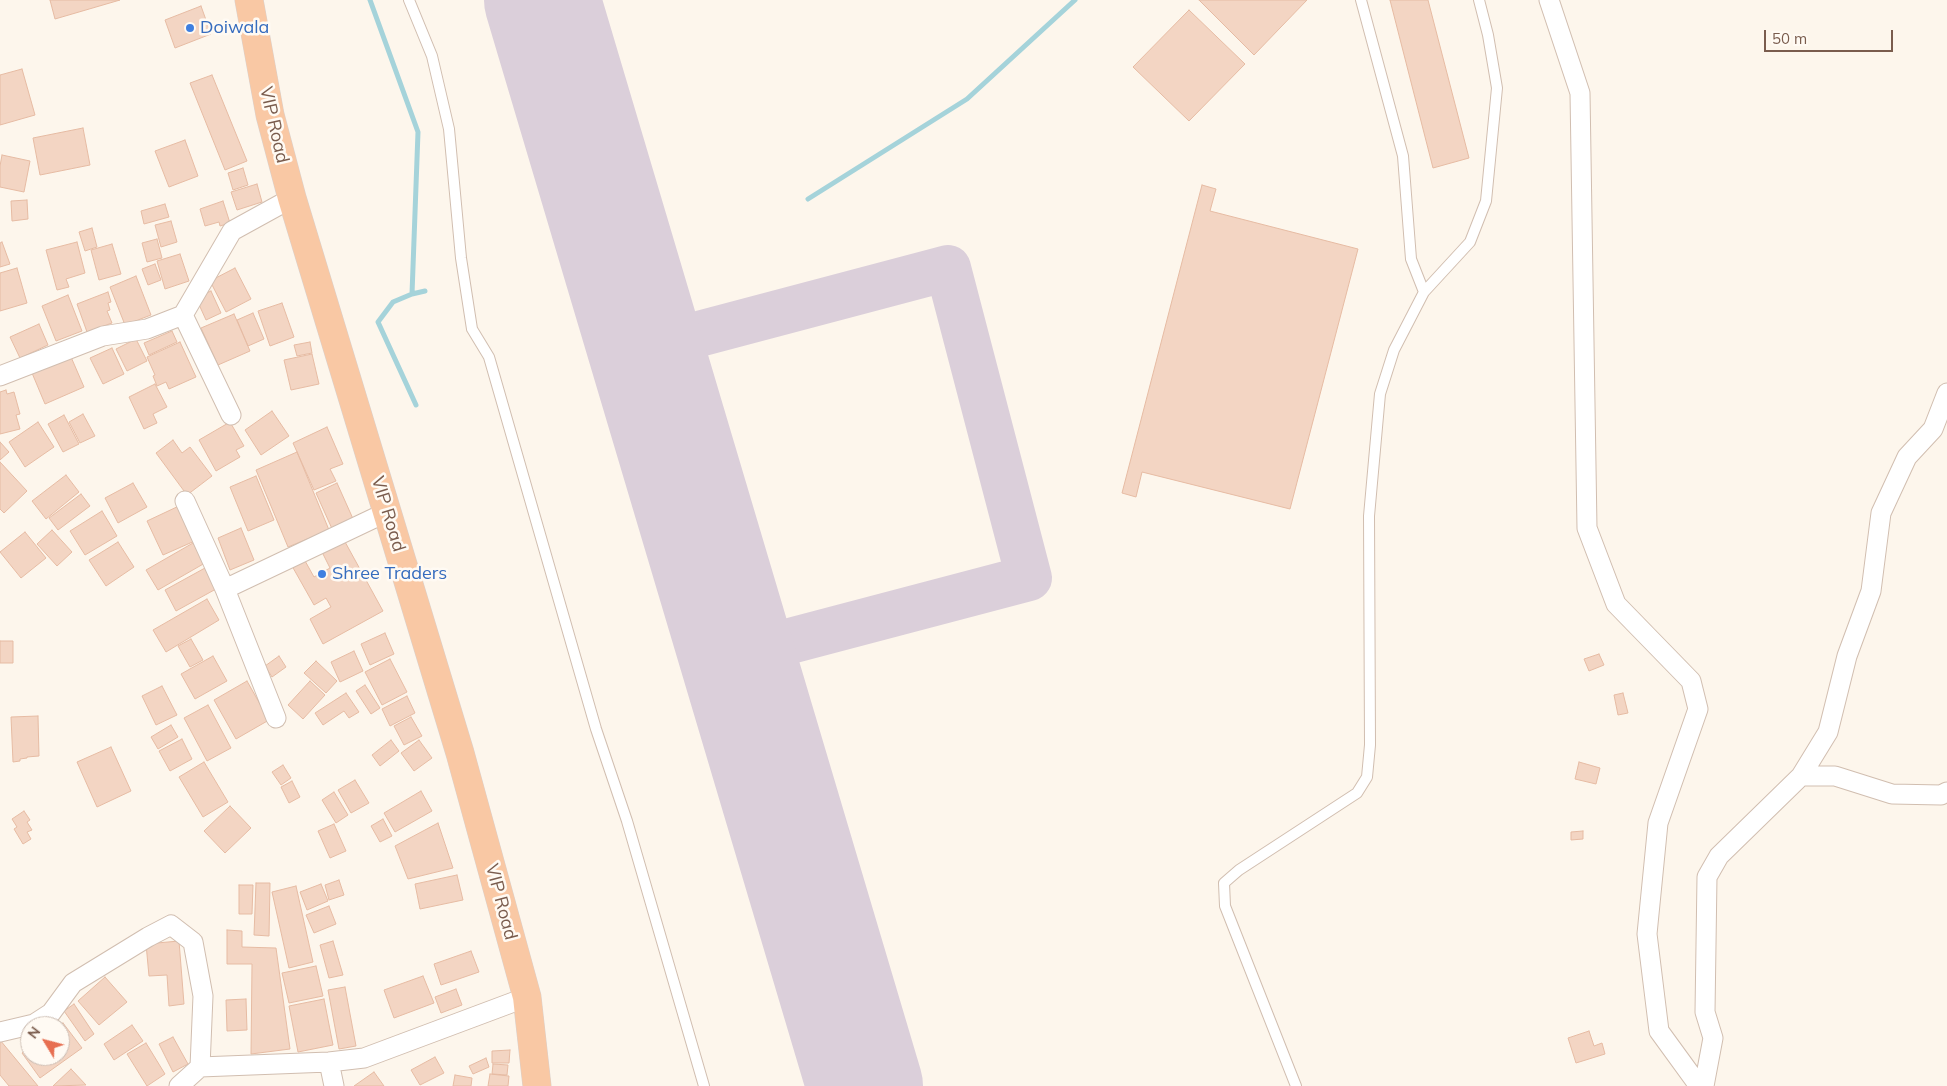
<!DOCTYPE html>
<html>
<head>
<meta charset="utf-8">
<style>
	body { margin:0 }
	#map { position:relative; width:1947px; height:1086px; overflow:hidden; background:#fdf6ec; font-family:Mulish,sans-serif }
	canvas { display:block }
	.north { position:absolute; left:20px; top:1016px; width:50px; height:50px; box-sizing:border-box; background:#fffaf3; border:1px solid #cabbb1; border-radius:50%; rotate:307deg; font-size:14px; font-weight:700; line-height:20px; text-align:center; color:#7a5c4d }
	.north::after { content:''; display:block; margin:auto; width:18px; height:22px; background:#e76f51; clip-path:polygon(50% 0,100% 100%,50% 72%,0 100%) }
	.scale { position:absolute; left:1764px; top:30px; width:129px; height:22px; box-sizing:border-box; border:2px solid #7a5c4d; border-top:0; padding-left:6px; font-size:15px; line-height:18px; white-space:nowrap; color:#7a5c4d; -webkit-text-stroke:4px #fffaf3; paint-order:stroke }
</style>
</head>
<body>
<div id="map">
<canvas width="1947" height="1086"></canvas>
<div class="north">N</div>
<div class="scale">50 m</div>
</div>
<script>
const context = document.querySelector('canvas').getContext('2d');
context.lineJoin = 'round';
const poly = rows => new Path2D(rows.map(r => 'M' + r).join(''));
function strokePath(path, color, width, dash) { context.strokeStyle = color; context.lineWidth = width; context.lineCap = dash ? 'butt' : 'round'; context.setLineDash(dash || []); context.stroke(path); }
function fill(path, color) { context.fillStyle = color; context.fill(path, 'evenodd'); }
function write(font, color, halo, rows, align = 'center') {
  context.font = font + ' Mulish,sans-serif'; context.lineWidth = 5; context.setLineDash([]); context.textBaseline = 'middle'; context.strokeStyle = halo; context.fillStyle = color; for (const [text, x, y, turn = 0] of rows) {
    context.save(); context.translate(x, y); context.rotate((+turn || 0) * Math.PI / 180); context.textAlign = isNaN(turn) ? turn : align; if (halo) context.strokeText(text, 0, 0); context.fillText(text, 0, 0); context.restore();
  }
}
strokePath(poly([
	[370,0,418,132,412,294],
	[808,199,967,99,1075,0],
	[416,405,378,322,393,302,412,294,425,291]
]), '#a5d3da', 5);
strokePath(poly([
	[646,348,948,268,1029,578,737,655]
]), '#dbcfda', 46);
strokePath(poly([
	[542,0,865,1086]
]), '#dbcfda', 116);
const building = poly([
	[50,0,120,0,55,19,50,0],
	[1199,0,1307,0,1254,55,1199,0],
	[1390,0,1428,0,1469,158,1433,168,1390,0],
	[201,6,211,34,175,48,165,20,201,6],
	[1189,10,1245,64,1189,121,1133,67,1189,10],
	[22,69,35,115,0,125,0,75,22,69],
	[212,75,247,161,225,170,190,83,212,75],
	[83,128,90,165,40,175,33,138,83,128],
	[185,140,198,176,169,187,155,151,185,140],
	[2,155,30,161,24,192,0,187,0,166,2,155],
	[243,168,248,185,233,190,228,173,243,168],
	[257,184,262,202,237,210,231,192,257,184],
	[1202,185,1216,189,1210,211,1358,249,1290,509,1142,472,1136,497,1122,493,1202,185],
	[27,200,28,219,12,221,11,201,27,200],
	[223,201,230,223,220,226,219,222,205,226,200,209,223,201],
	[165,204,169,217,144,224,141,211,165,204],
	[171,221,177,242,161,247,155,225,171,221],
	[92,228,97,247,85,251,79,232,92,228],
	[157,239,162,258,147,262,142,243,157,239],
	[2,242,10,264,0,267,0,243,2,242],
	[77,242,85,273,66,279,69,287,57,290,46,250,77,242],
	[112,244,121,274,99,280,91,250,112,244],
	[180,254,189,281,165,289,157,261,180,254],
	[155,264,161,280,148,285,142,269,155,264],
	[17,268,27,303,0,311,0,273,17,268],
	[235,268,251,299,226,312,210,281,235,268],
	[136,276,151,315,125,325,110,287,136,276],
	[211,291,221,313,206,320,196,298,211,291],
	[108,292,111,302,108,303,110,310,107,311,112,323,87,332,77,304,108,292],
	[68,295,82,331,56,341,42,306,68,295],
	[282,303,294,337,270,346,258,311,282,303],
	[253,313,264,339,248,346,237,320,253,313],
	[234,314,250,351,218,365,201,328,234,314],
	[39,324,48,345,20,358,10,337,39,324],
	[172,331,177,342,149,355,144,343,172,331],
	[136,339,147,361,127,371,116,349,136,339],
	[180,342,196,377,169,389,166,382,157,386,153,376,155,375,147,357,180,342],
	[310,342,312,353,297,356,294,345,310,342],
	[112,348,124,374,103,384,90,358,112,348],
	[312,354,319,384,291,390,284,360,312,354],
	[71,357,84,387,45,404,32,373,71,357],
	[155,384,167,407,153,414,157,423,144,429,129,397,155,384],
	[6,390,7,394,14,392,20,414,16,415,20,429,0,434,0,392,6,390],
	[272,411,289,436,261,455,245,430,272,411],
	[83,414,95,436,80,443,69,422,83,414],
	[64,415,79,444,63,452,48,424,64,415],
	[38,422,54,447,25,467,9,442,38,422],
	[230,422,244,446,236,450,240,457,216,471,199,440,230,422],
	[327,427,343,464,330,469,336,481,314,490,293,443,327,427],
	[173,440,182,453,190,447,212,476,187,495,156,453,173,440],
	[0,442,9,452,0,460,0,442],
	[297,452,329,530,288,547,256,470,297,452],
	[0,462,27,491,4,513,0,509,0,462],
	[66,475,79,492,46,519,32,501,66,475],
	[256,476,274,520,248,531,230,487,256,476],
	[133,483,147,507,118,523,105,498,133,483],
	[337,483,354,521,333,531,316,493,337,483],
	[81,494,90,506,58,530,49,518,81,494],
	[181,505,197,540,163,555,147,521,181,505],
	[102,511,117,536,85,555,70,531,102,511],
	[241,528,254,560,230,570,218,538,241,528],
	[52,530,72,552,57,566,37,544,52,530],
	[25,532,46,558,21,578,0,552,25,532],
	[344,540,383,611,323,644,310,619,331,607,326,598,314,605,292,566,304,559,314,577,330,568,322,552,344,540],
	[118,542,134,567,106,586,89,560,118,542],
	[193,543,205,563,158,590,146,570,193,543],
	[205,568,216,589,176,611,165,590,205,568],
	[207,599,219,620,166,652,153,630,207,599],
	[385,633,394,654,370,665,361,644,385,633],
	[191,639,203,660,190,667,178,646,191,639],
	[0,641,13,641,13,663,0,663,0,641],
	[354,651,363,671,340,682,331,662,354,651],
	[1599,654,1604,665,1589,671,1584,659,1599,654],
	[213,656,227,681,195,699,181,674,213,656],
	[279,656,286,667,272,677,265,666,279,656],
	[390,659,407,692,382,705,365,672,390,659],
	[316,661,337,681,326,693,304,673,316,661],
	[247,681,269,720,236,739,214,700,247,681],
	[310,681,325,695,303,719,288,705,310,681],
	[365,685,380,708,371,714,356,691,365,685],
	[162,686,177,715,156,725,142,696,162,686],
	[346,693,359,712,349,718,344,711,323,725,315,713,346,693],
	[1623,693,1628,713,1618,715,1614,695,1623,693],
	[407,696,415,713,390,726,382,709,407,696],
	[208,705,231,748,207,761,184,718,208,705],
	[38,716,39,756,27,757,27,758,20,759,20,761,13,762,11,717,38,716],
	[411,717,422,736,404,745,394,726,411,717],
	[171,725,178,737,158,749,151,737,171,725],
	[182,739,192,759,170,771,159,751,182,739],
	[391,740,399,751,380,766,372,755,391,740],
	[419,740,432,758,414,771,401,753,419,740],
	[111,747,131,791,97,807,77,762,111,747],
	[204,762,228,802,203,817,179,777,204,762],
	[1579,762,1600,768,1596,784,1575,779,1579,762],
	[283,765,291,778,281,785,272,772,283,765],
	[355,780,369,803,351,813,338,790,355,780],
	[292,781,300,797,289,803,281,787,292,781],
	[421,791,432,811,395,832,384,813,421,791],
	[334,792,348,815,336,823,322,800,334,792],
	[230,806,251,828,225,853,204,831,230,806],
	[24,811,30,820,27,822,32,830,27,832,31,839,23,844,14,829,17,827,12,819,24,811],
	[383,819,392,836,380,842,371,826,383,819],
	[438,823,453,868,408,879,395,846,438,823],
	[334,824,346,851,330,858,318,831,334,824],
	[1583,831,1583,839,1571,840,1571,832,1583,831],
	[457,875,463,900,420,909,415,884,457,875],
	[339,880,344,895,329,900,325,885,339,880],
	[256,883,270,883,269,936,254,935,256,883],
	[321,884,328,901,307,910,300,892,321,884],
	[239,885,253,885,252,914,239,914,239,885],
	[296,886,313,962,289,968,272,892,296,886],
	[329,906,336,924,314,933,306,915,329,906],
	[227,930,242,931,242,947,276,948,290,1049,251,1054,252,964,227,964,227,930],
	[179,941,184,1004,169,1006,167,975,149,976,146,944,179,941],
	[333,941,343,975,329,978,320,945,333,941],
	[471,951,479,972,441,985,434,964,471,951],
	[316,966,323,996,289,1003,282,973,316,966],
	[423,976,434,1003,394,1018,384,990,423,976],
	[105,977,127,1002,99,1025,78,1001,105,977],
	[345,987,356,1046,339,1049,328,990,345,987],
	[456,989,462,1005,441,1013,435,997,456,989],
	[246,999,247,1030,227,1031,226,1000,246,999],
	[324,999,333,1045,298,1052,289,1006,324,999],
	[74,1004,94,1034,85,1041,64,1011,74,1004],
	[63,1023,82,1048,40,1078,22,1053,30,1047,30,1056,60,1056,60,1026,58,1026,63,1023],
	[132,1025,143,1041,114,1060,104,1044,132,1025],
	[1589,1031,1594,1046,1602,1043,1605,1054,1576,1063,1568,1038,1589,1031],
	[173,1037,188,1064,173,1072,159,1044,173,1037],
	[0,1040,38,1086,9,1086,0,1075,0,1040],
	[146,1043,165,1074,147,1086,127,1054,146,1043],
	[510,1050,509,1063,492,1063,492,1051,510,1050],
	[435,1057,444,1073,420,1085,411,1070,435,1057],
	[486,1058,489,1067,473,1074,469,1066,486,1058],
	[493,1064,508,1065,507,1075,492,1074,493,1064],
	[71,1069,86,1085,53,1086,71,1069],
	[374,1072,384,1086,354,1086,374,1072],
	[490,1074,509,1076,508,1086,488,1086,490,1074],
	[455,1075,472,1078,471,1086,453,1086,455,1075]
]);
fill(building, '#f3d5c3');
strokePath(building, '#e6bba3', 1);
const service = poly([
	[409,0,432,56,449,129,461,258,472,329,489,357,596,729,627,821,704,1086],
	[1361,0,1403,156,1411,259,1424,292],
	[1296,1086,1225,906,1224,883,1239,870,1357,793,1367,777,1370,745,1369,516,1380,394,1394,350,1424,292,1470,242,1486,201,1497,88,1488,35,1479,0]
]);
const minor = poly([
	[1549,0,1580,93,1587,528,1616,604,1691,681,1698,709,1658,823,1647,934,1659,1031,1699,1086],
	[183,315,231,415],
	[0,376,103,336,147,329,183,315,232,231,292,198],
	[185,501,225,589,276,718],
	[225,589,387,512],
	[1801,776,1835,776,1892,794,1941,795,1947,792],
	[0,1032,34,1024,51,1013,73,983,148,937,171,925,193,942,203,996,200,1067],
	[329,1062,334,1086],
	[179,1086,200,1067,329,1062,364,1058,527,997],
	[1704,1086,1713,1038,1705,1012,1707,877,1719,856,1801,776,1828,732,1847,656,1871,591,1881,513,1907,457,1933,429,1947,393]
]);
const trunk = poly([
	[249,0,270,115,292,198,460,753,527,997,537,1086]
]);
strokePath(service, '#d1beb0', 12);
strokePath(minor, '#d1beb0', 21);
strokePath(trunk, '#dad1cd', 29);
strokePath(service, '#fff', 10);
strokePath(minor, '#fff', 19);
strokePath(trunk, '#f9c8a4', 28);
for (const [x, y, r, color] of [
	[190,28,5,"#3f7fe0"],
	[322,574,5,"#3f7fe0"]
]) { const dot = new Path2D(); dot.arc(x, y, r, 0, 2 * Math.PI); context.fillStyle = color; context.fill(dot); strokePath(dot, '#fffaf3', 2); }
write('18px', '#366cbe', '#fffaf3', [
	["Doiwala",200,28],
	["Shree Traders",332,574]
], 'left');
write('18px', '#7a5c4d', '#fffaf3', [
	["VIP Road",274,125,77],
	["VIP Road",388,514,73],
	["VIP Road",501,902,75]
]);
</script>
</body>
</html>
